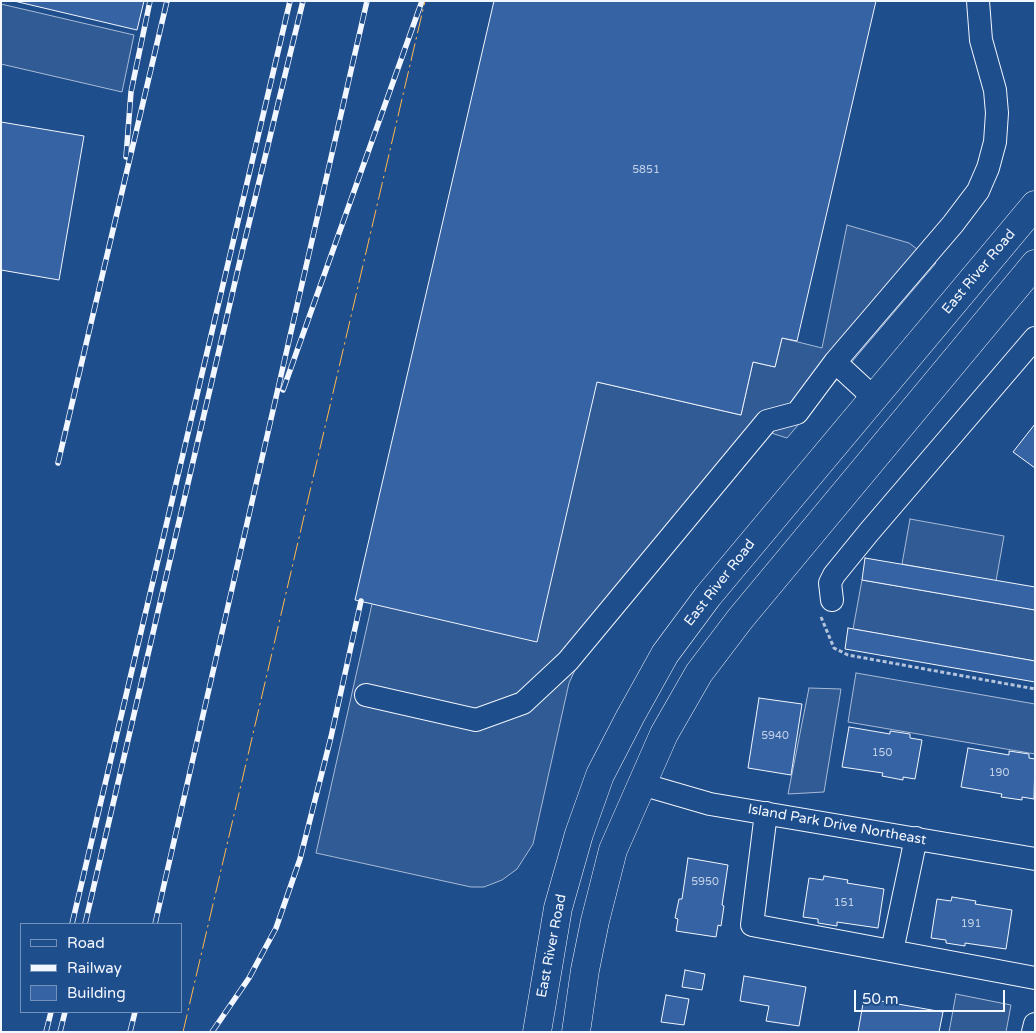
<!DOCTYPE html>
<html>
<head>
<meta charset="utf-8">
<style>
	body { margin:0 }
	#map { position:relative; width:1036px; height:1033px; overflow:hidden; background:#1f4e8c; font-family:"Varela Round",sans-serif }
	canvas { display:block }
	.frame { position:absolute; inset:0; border:2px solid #f2f6ff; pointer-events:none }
	.legend { position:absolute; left:20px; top:923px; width:162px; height:90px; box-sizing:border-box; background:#1f4e8c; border:1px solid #7391ba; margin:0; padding:6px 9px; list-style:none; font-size:15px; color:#f2f6ff }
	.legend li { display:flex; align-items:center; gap:10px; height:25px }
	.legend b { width:25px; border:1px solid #7391ba }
	.scale { position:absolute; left:854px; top:990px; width:151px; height:22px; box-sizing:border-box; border:2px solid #f2f6ff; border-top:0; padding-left:6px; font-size:15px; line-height:18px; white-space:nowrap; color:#f2f6ff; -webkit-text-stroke:4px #1f4e8c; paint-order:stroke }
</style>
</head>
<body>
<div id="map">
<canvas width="1036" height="1033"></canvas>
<div class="frame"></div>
<ul class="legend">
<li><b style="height:6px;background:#1f4e8c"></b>Road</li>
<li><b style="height:6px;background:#f2f6ff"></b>Railway</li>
<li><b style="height:14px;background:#3563a3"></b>Building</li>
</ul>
<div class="scale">50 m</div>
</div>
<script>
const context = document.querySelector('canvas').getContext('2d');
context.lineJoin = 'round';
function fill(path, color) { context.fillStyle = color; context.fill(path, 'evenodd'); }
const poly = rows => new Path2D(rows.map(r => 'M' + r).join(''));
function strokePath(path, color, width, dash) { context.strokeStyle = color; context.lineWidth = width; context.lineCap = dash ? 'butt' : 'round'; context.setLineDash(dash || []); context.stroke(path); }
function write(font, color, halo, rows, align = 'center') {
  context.font = font + ' "Varela Round",sans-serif'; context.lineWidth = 4; context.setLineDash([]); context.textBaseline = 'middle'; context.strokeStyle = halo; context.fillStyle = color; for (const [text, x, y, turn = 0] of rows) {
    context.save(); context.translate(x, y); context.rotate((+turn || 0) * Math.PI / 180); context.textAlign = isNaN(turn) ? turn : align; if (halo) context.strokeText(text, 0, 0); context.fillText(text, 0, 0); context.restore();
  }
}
const built = poly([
	[1,4,134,35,122,92,1,64,1,4],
	[847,225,909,243,936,263,787,438,768,432,586,654,575,670,569,683,533,844,517,869,502,880,484,887,471,887,316,853,372,604,597,382,741,415,753,362,775,367,782,338,822,348,847,225],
	[910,519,1004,536,996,581,902,564,910,519],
	[862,580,1035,610,1035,661,853,629,862,580],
	[856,673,1035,704,1035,754,848,722,856,673],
	[809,688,841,689,824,792,788,794,809,688],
	[956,994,1011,1005,1006,1032,949,1032,956,994]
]);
fill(built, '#305b95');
strokePath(built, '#a8bbd7', 1);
const building = poly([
	[14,1,144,1,137,30,14,1],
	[494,1,876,1,797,341,782,338,775,367,753,362,741,415,597,382,537,642,355,600,494,1],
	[1,122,84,136,59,280,1,270,1,122],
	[1035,424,1035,468,1013,452,1035,424],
	[865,558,1035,587,1035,610,862,580,865,558],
	[848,628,1035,661,1035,682,845,649,848,628],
	[759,698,802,704,791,775,748,768,759,698],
	[849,727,890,734,890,731,910,734,910,738,922,740,915,779,903,777,903,780,882,776,883,773,842,767,849,727],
	[968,748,1009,755,1009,751,1029,754,1029,758,1035,759,1034,799,1022,797,1022,800,1001,797,1002,794,961,787,968,748],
	[688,858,728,865,722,905,724,906,721,926,718,925,716,937,676,931,678,919,675,918,679,899,682,899,688,858],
	[824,876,848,880,847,883,884,889,878,928,837,922,837,926,818,923,818,919,803,917,809,878,823,880,824,876],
	[952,897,976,901,975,904,1012,910,1006,949,965,943,965,946,946,943,946,940,931,938,937,899,951,901,952,897],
	[685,970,705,974,702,990,682,987,685,970],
	[744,976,806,987,799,1026,766,1021,769,1006,740,1001,744,976],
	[666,995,689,999,684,1025,661,1022,666,995],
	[864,998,943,1012,939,1032,858,1032,864,998]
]);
fill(building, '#3563a3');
strokePath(building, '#f2f6ff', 1);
const minor = poly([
	[835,362,873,397],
	[832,600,830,583,834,575,869,532,1035,338],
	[366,695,476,720,523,703,568,661,767,421,797,413,835,362,953,224,978,191,988,168,995,142,997,113,995,90,981,40,978,1],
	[641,784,710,804,1035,859],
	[766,813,752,925,1035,978],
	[892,951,916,838],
	[1033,1032,1035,1024]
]);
const major = poly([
	[537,1032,558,908,579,834,600,775,630,717,665,654,708,596,1035,205],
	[576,1032,585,970,595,921,613,850,664,734,699,673,740,619,1035,264]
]);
strokePath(minor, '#f2f6ff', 24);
strokePath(major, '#f2f6ff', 29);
strokePath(poly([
	[821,617,834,648,848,655,1035,689]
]), '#b3c4dc', 3, [4, 2.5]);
strokePath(minor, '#1f4e8c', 22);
strokePath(major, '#1f4e8c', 28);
const rail = poly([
	[126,157,131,92,150,1],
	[283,390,422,1],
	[58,463,167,1],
	[72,924,290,1],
	[85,924,242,252,303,1],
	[155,924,367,1],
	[46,1032,51,1012],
	[60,1032,65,1012],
	[130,1032,135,1012],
	[212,1032,249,978,276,928,300,859,331,737,361,601]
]);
strokePath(rail, '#f2f6ff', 5.5);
strokePath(rail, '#1f4e8c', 4, [11]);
strokePath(poly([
	[183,1032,425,1]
]), '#ffb74d', 1, [18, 4, 2.5, 4]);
write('11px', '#c3d1e8', null, [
	["5851",646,170],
	["5940",775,736],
	["150",882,753],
	["190",999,773],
	["5950",705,882],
	["151",844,903],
	["191",971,924]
]);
write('14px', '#f2f6ff', '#1f4e8c', [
	["East River Road",979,272,-50],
	["East River Road",720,583,-52],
	["Island Park Drive Northeast",837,825,10],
	["East River Road",552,946,-79]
]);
</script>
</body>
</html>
